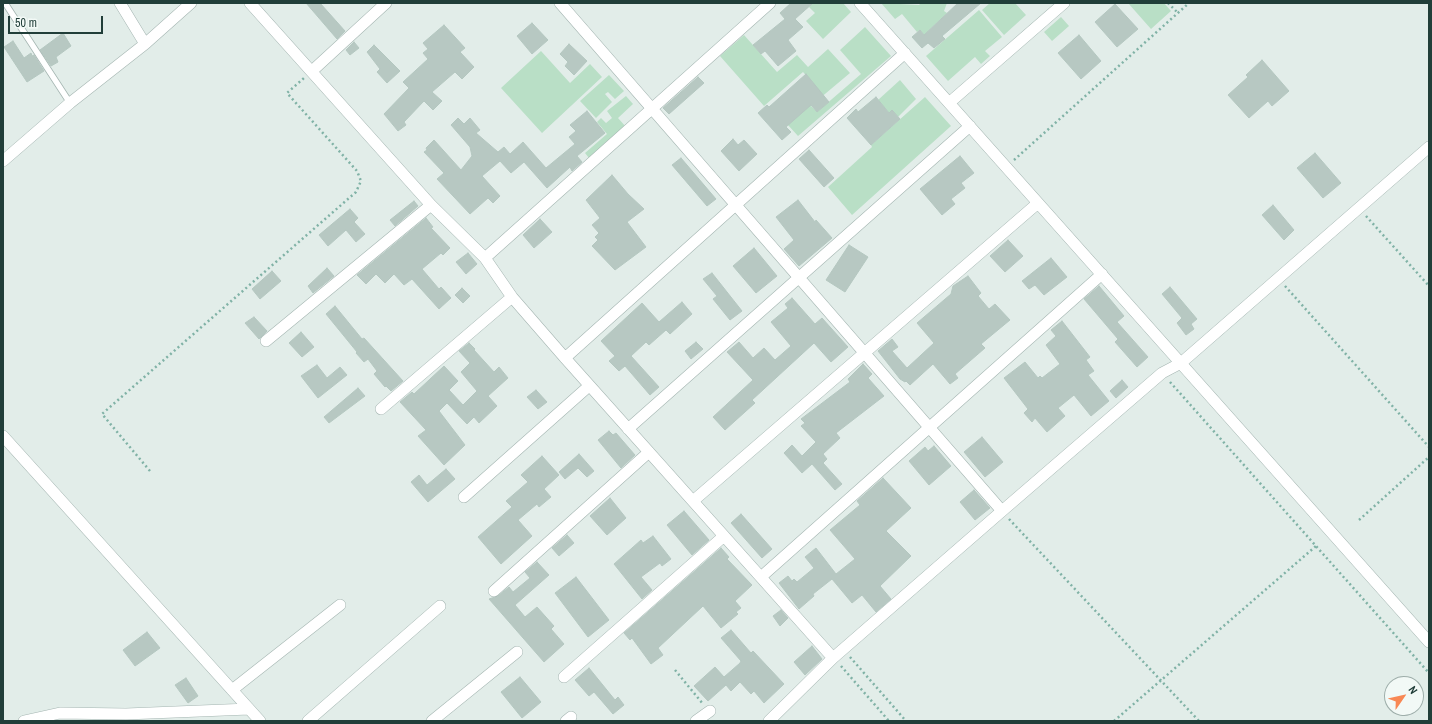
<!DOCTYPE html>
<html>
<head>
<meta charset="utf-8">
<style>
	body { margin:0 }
	#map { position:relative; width:1432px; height:724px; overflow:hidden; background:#e2ede9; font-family:"Archivo Narrow",sans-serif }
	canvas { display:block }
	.frame { position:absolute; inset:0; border:4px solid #213e39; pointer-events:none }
	.north { position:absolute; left:1384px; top:676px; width:40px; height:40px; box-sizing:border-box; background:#f2f9f6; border:1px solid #9eaeaa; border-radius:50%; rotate:56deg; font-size:11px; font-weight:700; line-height:16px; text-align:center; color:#213e39 }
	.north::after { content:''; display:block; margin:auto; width:14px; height:18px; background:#f88854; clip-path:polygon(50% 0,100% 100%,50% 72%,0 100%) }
	.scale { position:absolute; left:8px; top:16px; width:95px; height:18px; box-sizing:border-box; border:2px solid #213e39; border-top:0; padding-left:5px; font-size:12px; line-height:14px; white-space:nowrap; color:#213e39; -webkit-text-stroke:3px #f2f9f6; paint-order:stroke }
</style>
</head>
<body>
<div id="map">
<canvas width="1432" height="724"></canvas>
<div class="frame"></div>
<div class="north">N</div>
<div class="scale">50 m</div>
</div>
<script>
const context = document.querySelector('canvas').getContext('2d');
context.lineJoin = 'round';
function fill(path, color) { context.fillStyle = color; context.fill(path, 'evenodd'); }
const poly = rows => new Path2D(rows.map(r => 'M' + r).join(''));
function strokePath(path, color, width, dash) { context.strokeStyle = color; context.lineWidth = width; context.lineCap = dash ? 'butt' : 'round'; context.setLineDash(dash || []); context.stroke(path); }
fill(poly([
	[812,3,843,3,851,12,823,39,806,21,815,13,809,7],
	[881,3,919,5,921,3,947,3,944,11,947,13,924,35,920,30,917,32,902,14,895,19],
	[990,3,1015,3,1026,15,1004,35,982,10],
	[1128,3,1164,3,1171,11,1151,29],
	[979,10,1002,37,985,51,990,56,981,64,975,57,948,81,926,56],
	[1061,17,1069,26,1052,41,1044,32],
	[865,27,891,56,798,136,777,113,809,104,817,112,861,74,840,50],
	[744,35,777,72,797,55,808,67,828,49,850,73,819,99,812,82,803,72,764,106,720,56],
	[541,51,570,83,590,64,602,77,542,133,501,88],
	[609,75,624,91,615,99,608,92,605,94,612,102,596,118,580,101],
	[900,80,916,99,898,117,892,111,889,113,878,100],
	[626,96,633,104,618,118,626,127,589,158,585,153,607,134,597,122,601,118,606,123,612,118,607,111],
	[925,97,951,126,852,215,828,187,872,147,871,145]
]), '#b9dfc6');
const building = poly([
	[306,3,320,3,345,31,337,39,306,3],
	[791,3,813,3,795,19,803,27,788,40,796,51,778,66,765,51,761,54,753,45,785,19,780,13,791,3],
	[958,3,981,3,942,36,945,39,934,48,928,43,922,48,912,37,920,30,924,35,958,3],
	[1115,4,1138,29,1117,47,1095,22,1115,4],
	[532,23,548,40,532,54,517,36,532,23],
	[444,25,465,48,460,52,474,67,462,79,455,72,432,92,442,101,433,110,424,101,404,122,406,125,398,131,384,114,409,88,403,82,428,59,423,53,428,49,423,43,444,25],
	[63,33,71,46,56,57,58,62,51,66,40,50,63,33],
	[1079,35,1101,61,1081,79,1058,53,1079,35],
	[13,41,24,58,31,53,32,56,34,55,44,71,27,82,4,47,13,41],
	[354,42,359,48,350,55,346,50,354,42],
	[569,44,587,61,574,75,565,66,568,62,560,54,569,44],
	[374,45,400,71,387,83,377,72,380,69,367,52,374,45],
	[1262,60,1289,91,1272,106,1268,101,1249,118,1228,95,1248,77,1246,75,1262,60],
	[806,74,829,102,817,112,811,105,786,127,791,132,782,140,758,113,767,105,769,107,806,74],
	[698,77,704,83,669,114,663,108,698,77],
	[876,97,889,113,892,110,900,119,871,145,847,118,856,109,858,112,876,97],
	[587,111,605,133,577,156,582,162,572,171,570,167,547,188,524,162,511,173,500,161,482,176,500,196,493,203,488,198,470,214,437,179,444,173,424,152,427,150,426,148,434,140,461,170,472,156,470,147,451,125,458,118,464,124,470,118,480,130,476,133,498,152,504,147,510,154,523,142,546,168,575,144,569,137,576,131,570,125,587,111],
	[733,139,738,145,744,140,757,154,739,171,721,151,733,139],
	[809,150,834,178,824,187,799,159,809,150],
	[1315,153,1341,183,1323,198,1297,168,1315,153],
	[960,156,974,173,961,183,965,188,951,199,955,204,942,215,920,189,960,156],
	[681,158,716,199,707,206,672,165,681,158],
	[612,175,628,194,644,209,627,222,646,247,615,270,592,246,598,240,595,237,599,233,592,225,600,218,586,200,612,175],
	[798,200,815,222,816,220,832,238,799,266,784,249,794,240,776,217,798,200],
	[414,201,418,206,395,226,390,220,414,201],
	[1273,205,1294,230,1284,240,1262,215,1273,205],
	[350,209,358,218,354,222,365,234,356,242,346,230,328,246,319,235,350,209],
	[426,218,433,227,431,228,450,248,443,255,441,253,422,269,439,289,441,287,451,298,439,309,412,279,404,285,394,274,385,283,376,274,366,284,357,275,426,218],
	[540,219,552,232,534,248,523,235,540,219],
	[1008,240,1023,256,1005,272,990,256,1008,240],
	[849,245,868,257,845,292,826,280,849,245],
	[754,248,777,276,756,293,733,266,754,248],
	[468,253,477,264,466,274,456,262,468,253],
	[1051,258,1067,277,1044,295,1035,285,1029,289,1022,281,1051,258],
	[327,268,334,276,313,293,308,286,327,268],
	[272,271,281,281,260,299,252,289,272,271],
	[712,273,742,311,730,320,713,299,717,296,703,279,712,273],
	[968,276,981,293,978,296,989,309,995,304,1010,320,981,344,985,348,955,374,958,378,950,384,933,364,910,385,906,381,905,382,900,379,878,351,892,339,898,347,892,351,907,368,934,343,917,323,951,294,953,286,968,276],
	[1099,286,1124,316,1117,322,1148,357,1137,367,1115,342,1118,339,1084,299,1099,286],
	[1170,287,1197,319,1191,324,1194,329,1186,335,1177,323,1182,318,1162,294,1170,287],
	[462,288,470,296,463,303,455,295,462,288],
	[792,298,815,324,822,318,848,347,831,362,814,343,752,400,755,403,725,430,713,417,753,380,727,352,739,342,753,358,764,348,775,360,791,346,771,322,788,308,785,304,792,298],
	[682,302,692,314,670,334,666,330,649,345,646,342,631,356,659,387,650,395,625,366,619,371,609,361,615,356,601,341,642,303,659,322,682,302],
	[335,306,362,339,364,338,403,381,391,391,386,386,385,387,374,374,377,371,368,359,364,362,356,353,357,352,326,314,335,306],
	[254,317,267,331,259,339,245,323,254,317],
	[1062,321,1090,357,1086,360,1094,371,1088,375,1109,401,1091,416,1074,395,1058,408,1065,416,1047,432,1035,418,1032,422,1024,413,1028,409,1004,378,1025,362,1038,378,1040,376,1042,378,1060,364,1046,345,1056,336,1051,330,1062,321],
	[301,332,314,347,302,357,289,343,301,332],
	[696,342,703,349,691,359,685,351,696,342],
	[469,343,475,349,474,350,494,372,499,367,508,378,488,396,497,406,479,423,474,417,467,424,447,403,439,411,465,445,444,465,418,436,426,430,400,402,412,392,414,394,444,366,458,381,449,390,463,405,477,391,461,372,470,363,459,351,469,343],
	[863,364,872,374,868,378,884,396,836,433,840,438,823,454,827,459,823,463,842,484,835,490,812,464,802,473,784,453,792,445,802,456,816,442,801,426,805,423,801,419,850,382,848,379,863,364],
	[317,365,327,378,340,367,347,375,318,398,301,376,317,365],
	[1122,380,1128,387,1116,398,1110,391,1122,380],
	[358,388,365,396,329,423,324,417,358,388],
	[536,390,547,402,538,409,527,397,536,390],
	[609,431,613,435,616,433,635,455,621,468,598,440,609,431],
	[982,437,1003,462,985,477,964,452,982,437],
	[934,446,951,466,929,485,909,461,925,447,928,451,934,446],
	[579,454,594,471,587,477,578,468,565,479,559,472,579,454],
	[542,456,559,475,544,489,551,497,539,507,537,504,518,520,532,536,501,564,478,537,512,507,506,501,528,482,521,475,542,456],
	[446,469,455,479,428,502,411,482,419,475,427,485,446,469],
	[883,478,911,508,886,531,911,556,880,586,891,599,876,612,862,595,852,603,832,579,813,594,814,596,799,609,779,583,788,576,792,581,794,579,797,582,814,568,805,557,816,548,836,574,855,559,830,530,860,505,857,501,883,478],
	[974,490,990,508,975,520,960,502,974,490],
	[610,498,626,518,607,535,590,516,610,498],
	[684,511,709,540,692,555,667,525,684,511],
	[741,514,772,549,762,558,731,523,741,514],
	[567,535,574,543,559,556,552,548,567,535],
	[653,536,671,559,662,566,660,563,641,577,652,590,642,599,614,564,641,540,643,543,653,536],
	[721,548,729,557,727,559,752,585,735,601,741,608,736,612,738,614,721,628,703,606,658,648,663,655,651,664,632,638,630,640,624,633,721,548],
	[537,562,549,575,515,605,525,617,537,607,554,626,551,629,564,644,544,662,489,599,498,596,509,587,513,592,530,578,525,572,537,562],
	[576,577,609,620,588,637,555,593,576,577],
	[781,610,788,618,780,626,773,616,781,610],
	[731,630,751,653,753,651,784,684,764,703,754,691,751,694,740,682,731,691,726,685,708,701,694,686,715,667,724,677,740,663,741,661,721,638,731,630],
	[147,632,160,648,135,666,123,650,147,632],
	[812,646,822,659,805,675,794,662,812,646],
	[589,668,615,700,618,697,624,705,613,714,594,692,589,696,575,680,589,668],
	[520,677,541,702,522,718,501,692,520,677],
	[186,678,198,696,188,703,175,685,186,678]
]);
fill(building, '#b7c8c2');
strokePath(building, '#b4c7c0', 1);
const lane = poly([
	[5,3,70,103]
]);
const street = poly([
	[120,3,145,44],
	[250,3,431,205,485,258,512,297,565,358,833,658],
	[560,3,1002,511],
	[860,3,1429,642],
	[312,71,386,3],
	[949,103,1064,3],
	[3,161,70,103,145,44,191,3],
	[485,258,770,3],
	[266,341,431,205],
	[565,358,905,53],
	[381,409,512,297],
	[628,429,970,126],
	[3,436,260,721],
	[464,497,589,386],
	[693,501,1038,203],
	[761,577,1102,274],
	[494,591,649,452],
	[564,677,724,536],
	[232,690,340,605],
	[24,721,60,713,126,714,249,709],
	[308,721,440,606],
	[432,721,517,652],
	[566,721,571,717],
	[696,721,710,711],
	[769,721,833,658,1002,511,1162,373,1181,363,1429,147]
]);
strokePath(lane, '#a4b5b1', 7);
strokePath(street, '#a4b5b1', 12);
strokePath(poly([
	[1168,3,1178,13],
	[1014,160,1189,3],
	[1366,216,1429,286],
	[1285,286,1429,447],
	[1170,382,1429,673],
	[150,471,102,414,356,192,361,181,357,171,287,93,304,78],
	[1009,519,1199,721],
	[1359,520,1429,457],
	[850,657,906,721],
	[841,666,889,721],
	[675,670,703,704],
	[1114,721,1316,546]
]), '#80b2a6', 2.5, [2, 3]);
strokePath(lane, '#fff', 5.5);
strokePath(street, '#fff', 11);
</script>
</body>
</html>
